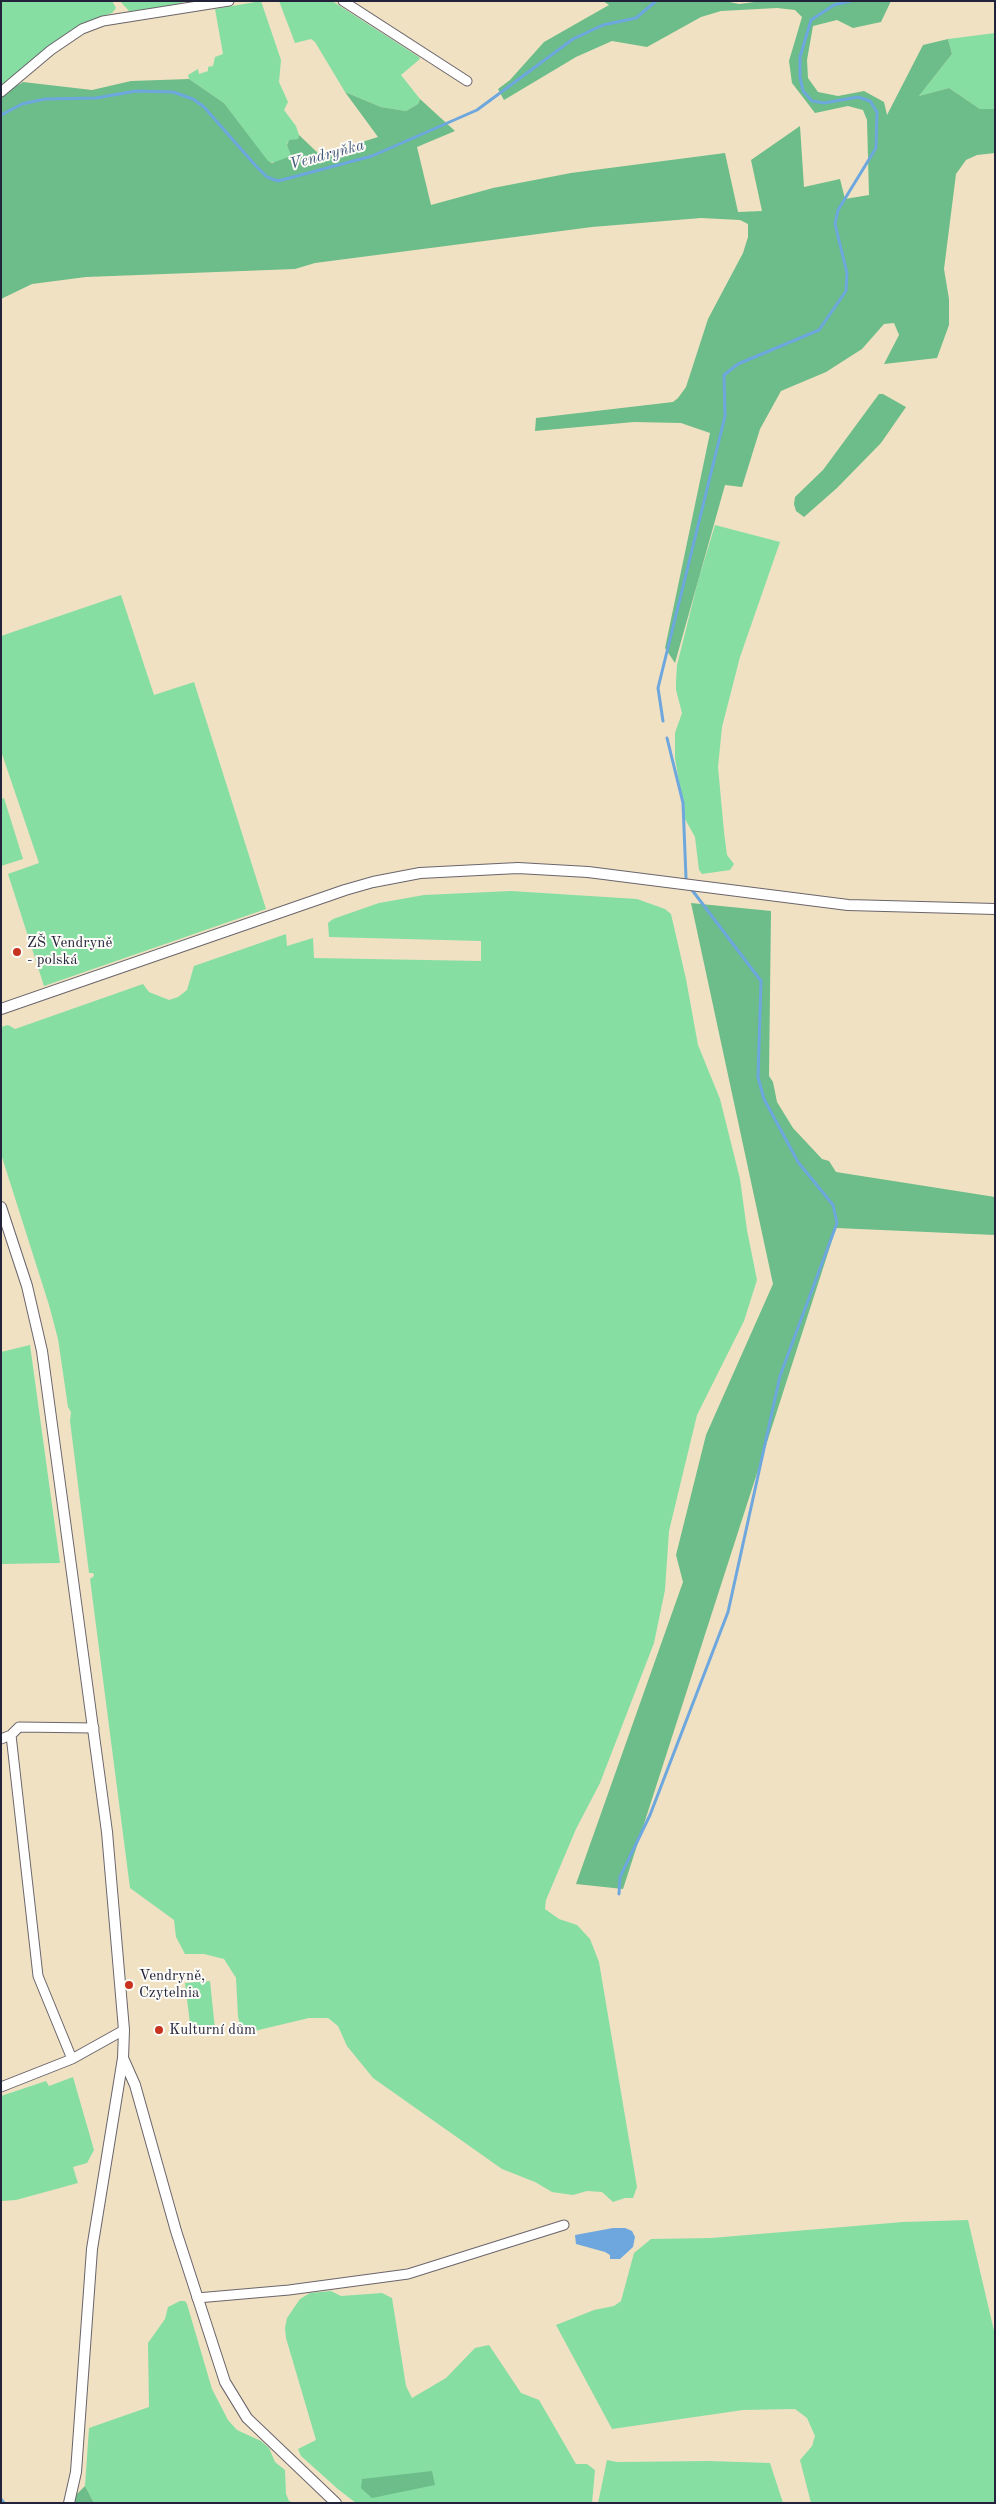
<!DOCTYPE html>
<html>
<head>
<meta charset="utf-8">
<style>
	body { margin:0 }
	#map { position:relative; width:996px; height:2504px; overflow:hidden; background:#f0e1c3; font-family:"Old Standard TT",serif }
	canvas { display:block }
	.frame { position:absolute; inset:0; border:2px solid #22223b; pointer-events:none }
</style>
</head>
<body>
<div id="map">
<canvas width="996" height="2504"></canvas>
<div class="frame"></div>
</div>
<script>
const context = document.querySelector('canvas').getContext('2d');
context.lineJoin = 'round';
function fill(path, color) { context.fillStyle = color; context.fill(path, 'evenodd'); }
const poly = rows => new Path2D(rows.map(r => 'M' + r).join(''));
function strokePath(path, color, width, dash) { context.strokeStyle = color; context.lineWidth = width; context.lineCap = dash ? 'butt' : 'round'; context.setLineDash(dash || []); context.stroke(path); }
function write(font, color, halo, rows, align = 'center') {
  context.font = font + ' "Old Standard TT",serif'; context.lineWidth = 4; context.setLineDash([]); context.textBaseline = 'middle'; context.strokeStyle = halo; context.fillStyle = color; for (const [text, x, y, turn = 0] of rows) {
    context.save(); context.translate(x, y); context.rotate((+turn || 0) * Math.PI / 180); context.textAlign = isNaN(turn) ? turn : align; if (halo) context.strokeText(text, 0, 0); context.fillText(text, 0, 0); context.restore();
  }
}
fill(poly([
	[1,1,112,1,116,8,112,13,81,24,1,88],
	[120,1,189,1,150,10,129,11],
	[261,1,281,60,279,82,288,102,284,110,296,126,299,135,298,139,288,141,287,145,291,156,278,162,268,162,224,103,189,79,188,75,198,69,199,74,208,71,208,67,213,66,215,57,223,54,215,9],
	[279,1,332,1,419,57,420,59,401,75,420,99,418,104,406,111,381,107,345,92,315,42,311,39,295,43],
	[995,33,995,109,980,109,949,88,919,96,952,54,948,39],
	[715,525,780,542,740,657,722,727,718,767,724,832,727,855,734,864,730,870,702,874,699,870,695,837,685,819,675,758,675,733,682,713,676,690,676,681,677,665,698,581],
	[121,595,154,695,194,682,266,909,44,986,8,874,39,863,1,751,1,636],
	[4,798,23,859,1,866,1,799],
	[511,891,637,899,665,909,671,914,686,979,698,1045,720,1099,740,1179,747,1230,757,1280,744,1321,697,1415,669,1531,665,1590,654,1643,600,1783,576,1829,546,1900,545,1909,559,1919,577,1925,590,1939,599,1962,637,2187,633,2198,625,2198,613,2202,602,2192,587,2191,573,2195,552,2192,535,2182,502,2169,373,2078,347,2046,338,2026,328,2018,309,2018,246,2033,241,2028,238,2017,236,1978,224,1959,204,1954,185,1954,176,1937,174,1920,130,1888,90,1579,94,1576,93,1573,89,1573,70,1421,71,1412,68,1407,58,1339,49,1305,1,1154,1,1027,8,1025,15,1029,143,984,149,992,169,1000,178,997,187,990,194,966,286,934,287,946,313,938,314,958,481,961,481,941,329,937,328,923,333,919,379,903,424,895],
	[30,1345,60,1563,1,1564,1,1352],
	[210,1981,215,2029,191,2032,185,1983],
	[73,2077,94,2150,87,2163,73,2167,78,2183,16,2200,1,2201,1,2096,46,2081,49,2086],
	[968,2220,995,2335,995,2503,811,2503,800,2460,812,2446,815,2436,807,2418,795,2409,743,2410,612,2429,556,2325,594,2310,614,2306,621,2301,634,2253,651,2239,711,2238,903,2222],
	[331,2291,341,2296,382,2293,392,2298,406,2386,412,2398,446,2378,475,2348,489,2345,521,2393,539,2400,576,2464,587,2464,595,2470,592,2503,356,2503,339,2490,301,2456,298,2449,316,2440,286,2338,285,2328,287,2318,300,2299,310,2293],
	[180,2301,185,2301,187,2304,212,2389,228,2420,237,2430,261,2441,269,2448,275,2462,285,2470,286,2494,289,2501,294,2503,94,2503,85,2486,89,2428,149,2407,148,2343,165,2319,168,2307],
	[607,2460,617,2462,709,2461,770,2463,783,2503,598,2503]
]), '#86dea3');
fill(poly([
	[603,1,725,1,739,4,762,1,891,1,881,22,853,28,837,20,813,26,807,60,808,78,818,92,838,96,864,91,884,102,887,115,923,45,948,39,952,54,919,96,949,88,980,109,995,109,995,153,977,155,966,160,956,174,944,269,949,299,949,325,937,358,884,364,899,335,894,323,884,324,862,349,826,372,781,391,760,429,742,487,725,485,675,663,665,648,710,433,681,423,634,422,535,431,536,418,673,402,678,398,686,387,708,319,743,253,748,237,748,224,740,220,701,218,592,227,315,263,295,269,86,277,32,284,1,299,1,95,23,82,92,90,131,81,189,79,224,103,268,161,272,163,291,156,287,145,289,140,298,139,299,135,320,155,378,137,345,92,381,107,406,111,418,104,420,99,455,131,417,147,431,205,493,188,571,173,725,153,738,212,762,211,751,160,800,126,804,187,840,179,845,199,869,195,867,120,863,110,848,106,815,113,792,83,789,61,802,17,795,10,777,8,721,11,701,17,647,47,612,41,576,57,504,100,498,89,510,80,544,42,609,5],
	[879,394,883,394,906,407,881,443,837,488,804,517,796,511,794,504,795,497,823,470],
	[691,903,771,911,769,1076,773,1082,777,1102,793,1128,822,1159,829,1161,836,1172,995,1197,995,1235,836,1228,623,1889,576,1884,683,1582,676,1555,706,1435,773,1284],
	[432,2471,435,2485,372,2498,361,2488,362,2479],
	[85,2486,94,2503,74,2503,77,2494]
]), '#6cbd89');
fill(poly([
	[613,2228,625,2228,632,2231,635,2237,633,2247,620,2259,610,2259,610,2255,605,2252,576,2244,575,2235]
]), '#6da7dd');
strokePath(poly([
	[1,115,22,104,45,99,96,98,136,91,173,92,193,99,204,107,255,165,267,177,278,181,372,156,477,110,573,39,603,25,636,18,656,1],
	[663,721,658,688,725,416,724,375,738,364,819,330,846,291,847,273,835,224,838,210,876,148,877,112,870,101,858,97,824,103,812,101,803,91,800,77,800,57,811,20,834,5,851,1],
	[667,738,683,803,686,878],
	[619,1894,620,1877,650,1815,728,1612,780,1376,837,1223,833,1205,798,1162,764,1099,758,1077,761,981,692,890],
	[1,2499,4,2503]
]), '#6da7dd', 3);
const minor = poly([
	[343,1,467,81],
	[1,92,51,50,82,29,103,21,229,1],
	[11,1735,38,1976,72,2059],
	[1,1739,11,1735,19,1727,94,1728],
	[1,2087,72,2059,124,2030],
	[197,2298,289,2290,408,2274,564,2225]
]);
const tertiary = poly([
	[1,1009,345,890,373,882,420,873,518,868,588,872,848,905,995,909],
	[1,1207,27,1286,42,1351,107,1832,124,2030,123,2058,92,2249,76,2472,69,2503],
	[123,2058,135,2085,176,2231,225,2382,247,2418,336,2503]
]);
strokePath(minor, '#6a656b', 11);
strokePath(tertiary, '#6a656b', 12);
strokePath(minor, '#fff', 9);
strokePath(tertiary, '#fff', 10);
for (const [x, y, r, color] of [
	[17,952,5,"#c8321e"],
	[129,1985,5,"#c8321e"],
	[159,2030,5,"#c8321e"]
]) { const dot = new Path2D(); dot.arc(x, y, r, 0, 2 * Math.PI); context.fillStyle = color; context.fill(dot); strokePath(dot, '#fdfcf7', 2); }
write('15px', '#22223b', '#fdfcf7', [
	["ZŠ Vendryně",27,943],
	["- polská",27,960],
	["Vendryně,",139,1976],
	["Czytelnia",139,1993],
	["Kulturní dům",169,2030]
], 'left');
write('italic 16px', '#40577c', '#fdfcf7', [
	["Vendryňka",327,155,-15]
]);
</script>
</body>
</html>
